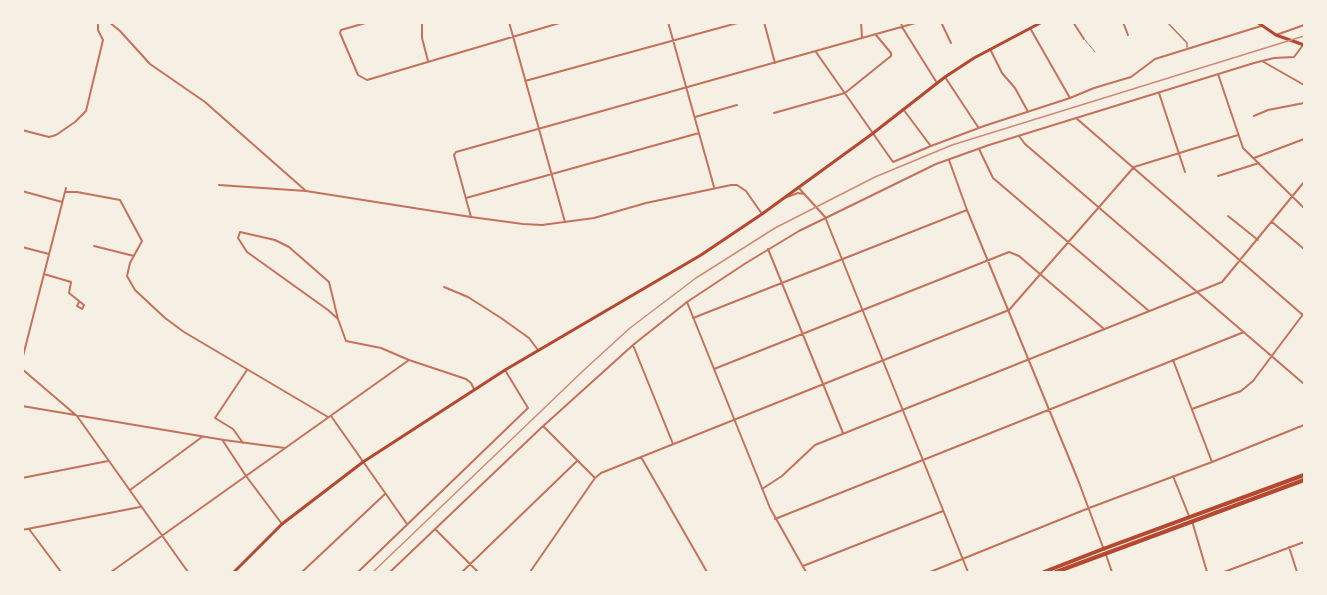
<!DOCTYPE html>
<html>
<head>
<meta charset="utf-8">
<style>
	body { margin:0 }
	#map { position:relative; width:1327px; height:595px; overflow:hidden; background:#f6efe4; font-family:Roboto,sans-serif }
	canvas { display:block }
	.frame { position:absolute; inset:0; border:24px solid #f6efe4; pointer-events:none }
</style>
</head>
<body>
<div id="map">
<canvas width="1327" height="595"></canvas>
<div class="frame"></div>
</div>
<script>
const context = document.querySelector('canvas').getContext('2d');
context.lineJoin = 'round';
const poly = rows => new Path2D(rows.map(r => 'M' + r).join(''));
function strokePath(path, color, width, dash) { context.strokeStyle = color; context.lineWidth = width; context.lineCap = dash ? 'butt' : 'round'; context.setLineDash(dash || []); context.stroke(path); }
strokePath(poly([
	[1085,40,1095,52]
]), '#c5725c', 1);
strokePath(poly([
	[1167,22,1187,43,1187,47]
]), '#c5725c', 1.5);
strokePath(poly([
	[369,22,341,30,340,33,358,75,367,80,563,22],
	[422,22,422,38,428,61],
	[509,22,565,222],
	[668,22,714,187],
	[764,22,775,63],
	[861,22,862,38],
	[901,22,902,27,937,83],
	[941,22,951,43],
	[1073,22,1084,39],
	[1123,22,1128,35],
	[1030,28,1070,98],
	[990,49,1002,73,1015,88,1027,110],
	[816,52,893,162,931,146,984,126,1070,98,1094,88,1131,77,1155,59,1261,26],
	[1262,61,1304,85],
	[1218,74,1243,148,1304,208],
	[945,77,978,127],
	[525,81,741,22],
	[1159,93,1185,172],
	[903,109,930,145],
	[774,113,845,93,891,56,891,53,876,35],
	[1254,116,1268,110,1304,103],
	[695,117,737,105],
	[1076,118,1304,316],
	[22,130,49,137,56,135,75,122,86,111,103,40,98,30,98,22],
	[1019,136,1025,144,1304,384],
	[979,149,993,178,1149,311],
	[1254,158,1304,139],
	[949,160,967,210,1078,480,1104,550],
	[1218,176,1259,163],
	[219,185,306,191],
	[22,191,62,202],
	[65,192,77,192,120,200,142,241,130,263,127,276,135,290,165,318,184,332,328,417],
	[466,198,699,133],
	[1228,216,1258,240],
	[471,217,454,155,456,152,919,22],
	[1272,222,1304,249],
	[94,246,134,256],
	[22,247,49,254],
	[768,249,843,433],
	[44,274,71,282,69,293,84,305,82,309,77,306,79,302],
	[444,287,468,297,501,318,529,338,538,350],
	[693,318,967,210],
	[338,319,329,282,289,247,275,240,240,232,238,238,247,252,328,310,338,319,346,341,381,348,409,360],
	[633,345,673,444],
	[22,360,66,188],
	[1173,360,1212,462],
	[22,369,77,416,188,572],
	[714,369,1009,252,1019,256,1104,329],
	[22,406,224,440,285,448],
	[1192,409,1241,391,1253,381,1304,313],
	[331,416,407,524],
	[543,426,594,477],
	[223,441,246,476,282,524],
	[243,443,233,429,215,418,247,370],
	[641,457,707,572],
	[1173,476,1189,516],
	[22,478,108,461],
	[762,489,782,476,815,445,1222,282,1304,182],
	[130,490,202,437],
	[775,519,1244,332],
	[1192,521,1207,572],
	[29,529,61,572],
	[435,529,478,572],
	[22,530,140,507],
	[1289,547,1297,572],
	[1106,555,1112,572],
	[803,566,943,511],
	[111,572,409,360,466,379,471,383,474,389],
	[302,572,385,494],
	[358,572,528,408,505,370],
	[390,572,541,428,633,345,687,302],
	[462,572,577,461],
	[530,572,595,478,601,473,1009,310,1134,167,1238,135],
	[930,572,1089,508,1212,462,1304,425],
	[1224,572,1304,542]
]), '#c5725c', 2);
strokePath(poly([
	[109,22,120,31,150,64,205,102,306,191,471,217,523,224,542,225,594,218,646,203,731,185,737,185,746,191,762,214],
	[1276,35,1304,25],
	[798,187,825,217,968,572],
	[787,197,798,193,804,194],
	[806,572,770,508,687,302,746,263,799,231,936,164,989,145,1254,63,1274,58,1294,57,1303,45]
]), '#c5725c', 2);
strokePath(poly([
	[1257,22,1276,35,1304,45],
	[234,572,282,524,363,462,505,370,701,255,762,214,872,134,945,77,974,58,1042,22]
]), '#b5482f', 3);
strokePath(poly([
	[1044,572,1103,549,1304,475],
	[1056,572,1304,480]
]), '#b5482f', 4);
strokePath(poly([
	[373,572,585,369,630,328,696,278,775,228,875,177,952,145,1304,36]
]), '#cf8b77', 1.5);
</script>
</body>
</html>
